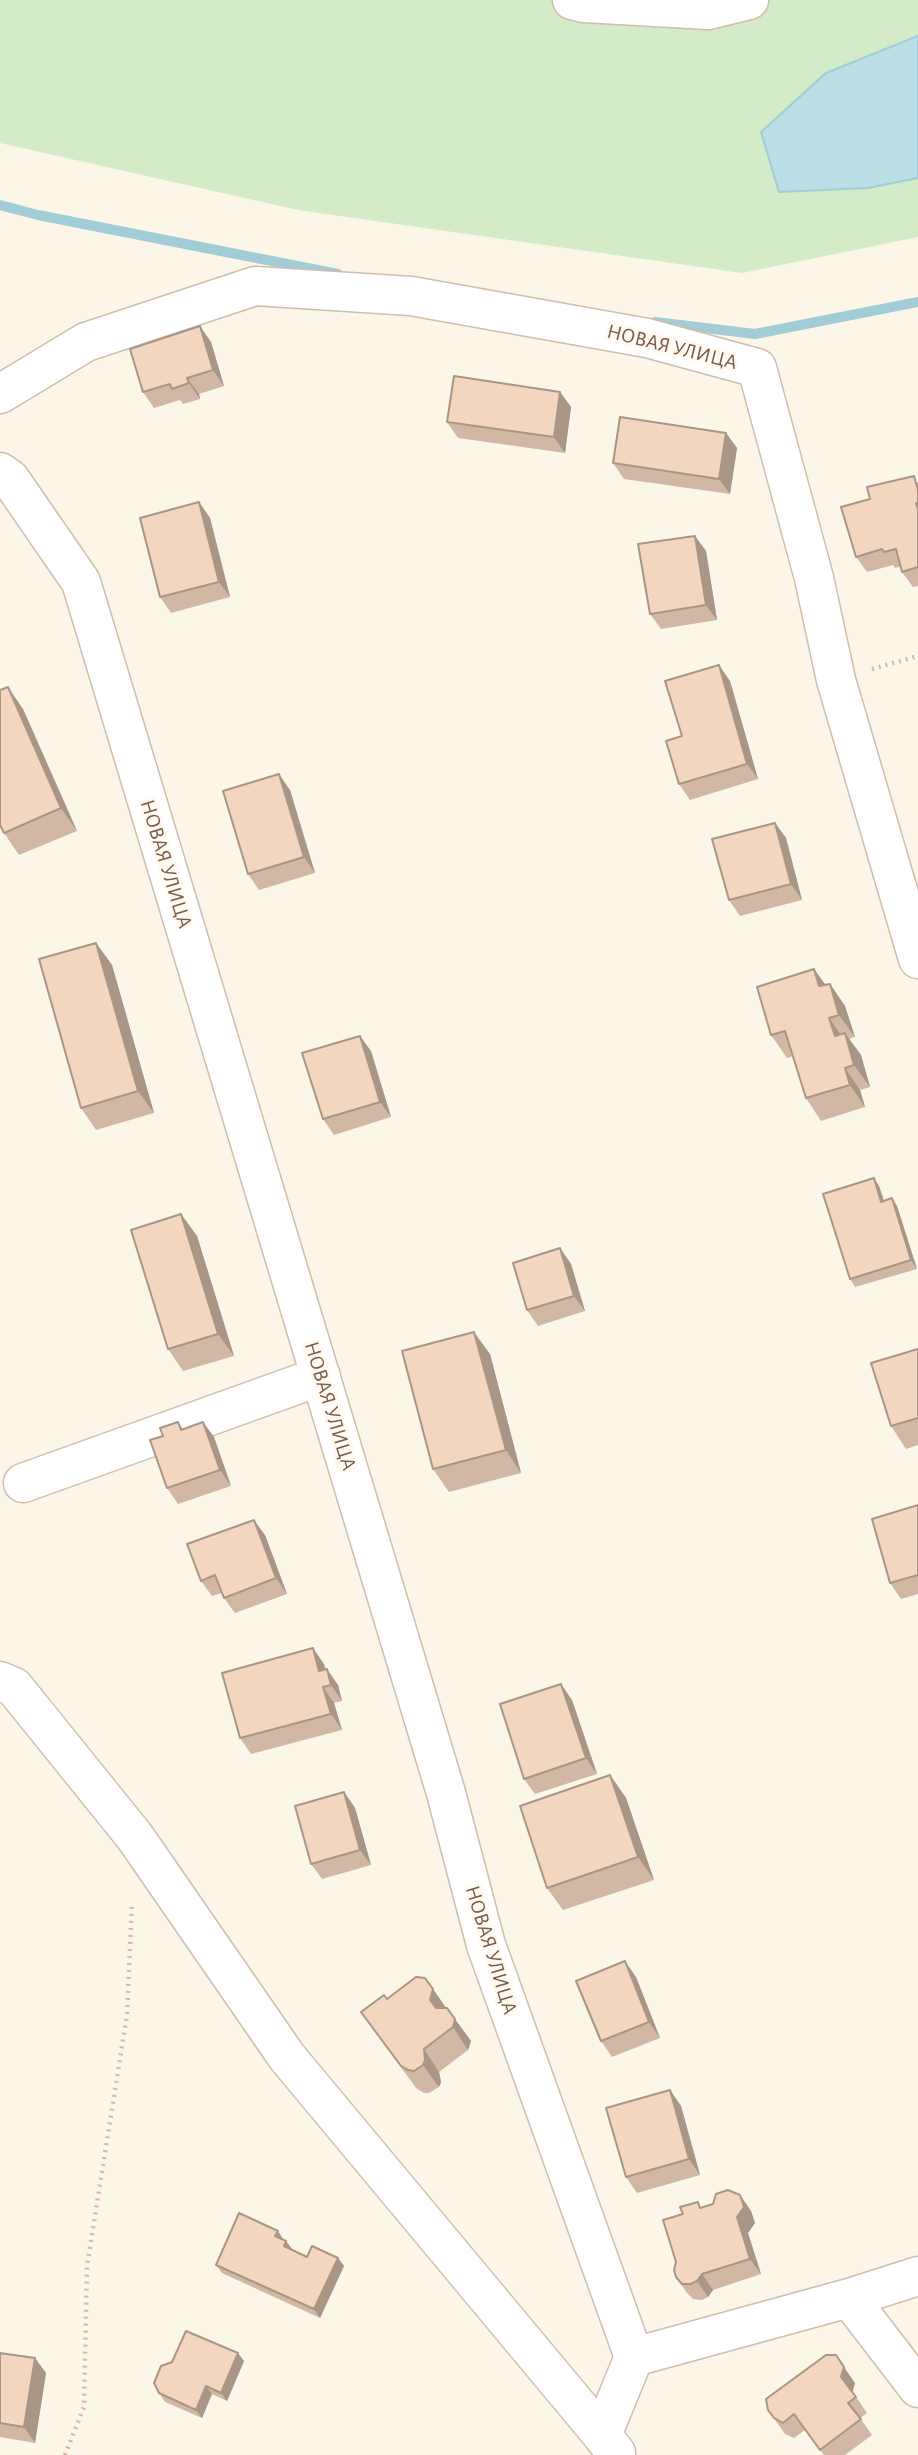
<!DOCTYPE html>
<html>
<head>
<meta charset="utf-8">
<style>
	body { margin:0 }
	canvas { display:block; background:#fcf6e8 }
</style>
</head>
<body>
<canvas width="918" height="2455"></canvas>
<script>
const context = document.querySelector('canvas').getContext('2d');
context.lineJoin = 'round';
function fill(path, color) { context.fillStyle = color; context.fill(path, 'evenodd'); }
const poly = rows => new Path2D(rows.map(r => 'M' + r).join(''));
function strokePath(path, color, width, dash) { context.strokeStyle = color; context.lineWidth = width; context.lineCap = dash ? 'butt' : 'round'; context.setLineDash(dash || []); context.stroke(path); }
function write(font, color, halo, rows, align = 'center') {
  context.font = font + ' "Alegreya Sans",sans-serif'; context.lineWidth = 6; context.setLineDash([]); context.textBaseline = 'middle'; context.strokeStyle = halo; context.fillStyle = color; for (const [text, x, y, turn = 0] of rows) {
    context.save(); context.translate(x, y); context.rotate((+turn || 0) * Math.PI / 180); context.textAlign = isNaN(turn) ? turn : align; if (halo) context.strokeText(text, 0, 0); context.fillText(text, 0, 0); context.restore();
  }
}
fill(poly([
	[0,0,918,0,918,36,826,73,868,188,918,178,918,237,742,273,298,210,0,143]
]), '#d3ebc6');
const water = poly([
	[918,36,918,178,868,188,779,192,761,132,826,73,918,36]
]);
fill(water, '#bcdee7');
strokePath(water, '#a2cdd8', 2);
strokePath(poly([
	[0,205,38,215,338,274],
	[655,322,755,334,918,302]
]), '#a2cdd8', 10);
const minor = poly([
	[572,0,584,3,708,10,749,0],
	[0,394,86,342,255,286,411,296,647,338,757,368,814,578,836,680,918,959],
	[0,472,10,479,81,582,446,1793,486,1945,634,2357],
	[23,1483,321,1376],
	[0,1681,14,1687,135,1837,287,2057,602,2435],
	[849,2298,918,2388],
	[634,2357,849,2298,918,2276],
	[616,2453,602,2435,634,2357]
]);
strokePath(minor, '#cfbeae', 41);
strokePath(poly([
	[872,669,918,656],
	[65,2455,84,2407,87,2266,127,2015,132,1903]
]), '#d7baa2', 4.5, [2, 5]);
strokePath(minor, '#fff', 38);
fill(poly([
	[211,342,224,386,199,394,200,399,183,404,180,400,154,408,143,392],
	[560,392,571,407,565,453,458,438,447,422],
	[726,433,737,448,730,494,624,479,613,463],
	[918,482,918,586,913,587,902,572,901,566,895,568,893,565,867,572,856,557,870,499],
	[199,502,210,518,230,597,171,613,160,597],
	[695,536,706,551,717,620,661,629,650,614],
	[730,681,758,779,690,800,679,784,682,736],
	[23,709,77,831,19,855,4,833],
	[290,790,315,873,259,890,248,874],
	[775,823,786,838,802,900,740,916,729,900],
	[96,943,112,965,154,1113,96,1130,81,1108],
	[814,969,825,985,830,984,845,1006,855,1037,849,1039,861,1055,870,1087,860,1090,865,1107,821,1121,806,1098,793,1056,787,1058,771,1035],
	[371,1051,391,1117,334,1135,323,1119],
	[879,1186,884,1201,897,1206,917,1269,855,1287,850,1279],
	[181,1214,197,1236,234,1356,183,1371,168,1349],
	[560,1248,571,1264,585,1311,538,1326,527,1310],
	[918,1349,918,1445,906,1449,891,1426],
	[490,1354,521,1473,449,1492,433,1469],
	[178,1422,183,1429,203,1422,214,1437,231,1486,178,1504,167,1488,163,1436],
	[918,1505,918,1594,901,1599,890,1583],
	[265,1535,287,1594,235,1613,224,1598,222,1593,212,1596,201,1581],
	[324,1664,325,1670,338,1685,342,1701,334,1703,342,1730,251,1754,240,1738],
	[572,1700,597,1774,535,1794,524,1779],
	[610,1775,626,1798,654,1880,563,1910,547,1888],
	[344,1792,355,1808,371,1865,322,1879,311,1864],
	[636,1977,660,2038,612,2057,601,2041],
	[387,1999,446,2008,471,2041,468,2050,439,2072,441,2082,439,2087,429,2093,424,2093,416,2088,361,2012],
	[670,2090,681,2106,700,2175,637,2193,626,2177],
	[740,2195,751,2211,755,2223,748,2233,761,2274,713,2290,708,2297,702,2300,693,2299,687,2293,676,2277,676,2262,683,2214],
	[283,2239,286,2241,292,2250,307,2257,338,2258,344,2266,320,2318,222,2273,216,2265],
	[0,2353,35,2358,46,2373,35,2443,0,2437],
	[244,2361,227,2401,212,2394,202,2418,165,2402,159,2393],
	[855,2383,853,2392,867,2413,860,2418,872,2435,845,2455,824,2455,805,2430,794,2438,785,2434,768,2410]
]), '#d0b8a5');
fill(poly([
	[200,326,211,342,224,386,213,370],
	[187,378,199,394,200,399,189,383],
	[560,392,571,407,565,453,554,437],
	[726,433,737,448,730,494,719,479],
	[199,502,210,518,230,597,219,582],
	[695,536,706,551,717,620,706,605],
	[719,665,730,681,758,779,747,764],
	[8,687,23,709,77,831,61,808],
	[279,774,290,790,315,873,304,857],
	[775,823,786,838,802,900,791,884],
	[96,943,112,965,154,1113,138,1091],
	[814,969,830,991,819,986],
	[830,984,845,1006,855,1037,839,1015],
	[829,1018,845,1041,835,1036],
	[845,1033,861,1055,870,1087,854,1065],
	[360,1036,371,1051,391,1117,380,1102],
	[845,1068,860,1090,865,1107,850,1085],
	[874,1178,879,1186,887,1210,881,1202],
	[892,1198,897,1206,917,1269,911,1260],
	[181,1214,197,1236,234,1356,218,1334],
	[560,1248,571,1264,585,1311,574,1296],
	[474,1332,490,1354,521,1473,506,1450],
	[203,1422,214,1437,231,1486,220,1470],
	[254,1520,265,1535,287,1594,276,1578],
	[313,1648,324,1664,330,1687,319,1671],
	[327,1669,338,1685,342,1701,331,1685],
	[561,1684,572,1700,597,1774,586,1758],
	[323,1687,334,1703,342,1730,331,1714],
	[610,1775,626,1798,654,1880,638,1857],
	[344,1792,355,1808,371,1865,360,1850],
	[625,1961,636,1977,660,2038,649,2022],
	[433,1989,449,2012,445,2022,430,2000],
	[455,2019,471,2041,468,2050,453,2027],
	[424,2049,439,2072,441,2082,439,2087,423,2065],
	[670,2090,681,2106,700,2175,689,2159],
	[740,2195,751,2211,755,2223,748,2233,761,2274,750,2259,737,2217],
	[278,2231,283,2239,281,2244,275,2236],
	[286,2241,292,2249,290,2254,284,2246],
	[338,2258,344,2266,320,2318,314,2309],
	[702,2274,713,2290,708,2297,697,2281],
	[238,2353,244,2361,227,2401,221,2393],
	[35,2358,46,2373,35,2443,24,2427],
	[844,2367,855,2383,852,2392,841,2377],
	[206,2386,212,2394,202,2418,196,2410]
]), '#a99686');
const building = poly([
	[200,326,213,370,187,378,189,383,172,389,170,384,143,392,130,349,200,326],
	[454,376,560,392,554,437,447,422,454,376],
	[620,417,726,433,719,479,613,463,620,417],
	[914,476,918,490,918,503,916,503,918,510,918,567,902,572,896,549,884,552,882,549,856,557,841,507,870,499,867,487,914,476],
	[199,502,219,582,160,597,140,518,199,502],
	[695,536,706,605,650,614,638,544,695,536],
	[719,665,747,764,679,784,666,741,682,736,665,681,719,665],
	[8,687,61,808,4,833,0,825,0,690,8,687],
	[279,774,304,857,248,874,223,791,279,774],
	[775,823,791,884,729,900,712,839,775,823],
	[96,943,138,1091,81,1108,39,959,96,943],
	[814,969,819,986,830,984,839,1015,829,1018,835,1036,845,1033,854,1065,845,1068,850,1085,806,1098,785,1031,771,1035,757,987,814,969],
	[360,1036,380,1102,323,1119,302,1053,360,1036],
	[874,1178,881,1202,892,1198,911,1260,850,1279,823,1194,874,1178],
	[181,1214,218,1334,168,1349,131,1230,181,1214],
	[560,1248,574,1296,527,1310,513,1263,560,1248],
	[474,1332,506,1450,433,1469,402,1351,474,1332],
	[918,1349,918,1418,891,1426,871,1363,918,1349],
	[178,1422,181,1430,203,1422,220,1470,167,1488,150,1440,163,1436,160,1428,178,1422],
	[918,1505,918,1575,890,1583,872,1519,918,1505],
	[254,1520,276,1578,224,1598,215,1575,201,1581,187,1544,254,1520],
	[313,1648,319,1671,327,1669,331,1685,323,1687,331,1714,240,1738,222,1673,313,1648],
	[561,1684,586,1758,524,1779,500,1704,561,1684],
	[610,1775,638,1857,547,1888,520,1806,610,1775],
	[344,1792,360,1850,311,1864,295,1806,344,1792],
	[625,1961,649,2022,601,2041,576,1981,625,1961],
	[416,1977,425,1978,433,1989,430,2000,436,2008,447,2008,455,2019,453,2027,424,2049,425,2060,423,2065,414,2071,408,2070,401,2066,361,2012,384,1995,387,1999,416,1977],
	[670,2090,689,2159,626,2177,606,2108,670,2090],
	[728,2190,740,2195,744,2207,737,2217,750,2259,702,2274,697,2281,691,2284,682,2284,676,2277,674,2270,676,2262,663,2220,683,2214,680,2207,698,2202,700,2208,713,2204,716,2194,728,2190],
	[239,2213,278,2231,275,2236,286,2241,284,2246,307,2257,312,2246,338,2258,314,2309,216,2265,239,2213],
	[186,2331,238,2353,221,2393,206,2386,196,2410,159,2393,154,2383,161,2366,172,2362,186,2331],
	[0,2353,35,2358,24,2427,0,2423,0,2353],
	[826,2355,836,2355,844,2367,841,2377,856,2397,848,2403,861,2419,820,2450,794,2414,783,2423,774,2418,768,2410,766,2399,826,2355]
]);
fill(building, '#f2d6c0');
strokePath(building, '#a99686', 2);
write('21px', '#775d4c', '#fff9ef', [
	["НОВАЯ УЛИЦА",672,347,14],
	["НОВАЯ УЛИЦА",166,864,73],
	["НОВАЯ УЛИЦА",330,1406,73],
	["НОВАЯ УЛИЦА",491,1950,73]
]);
</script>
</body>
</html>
